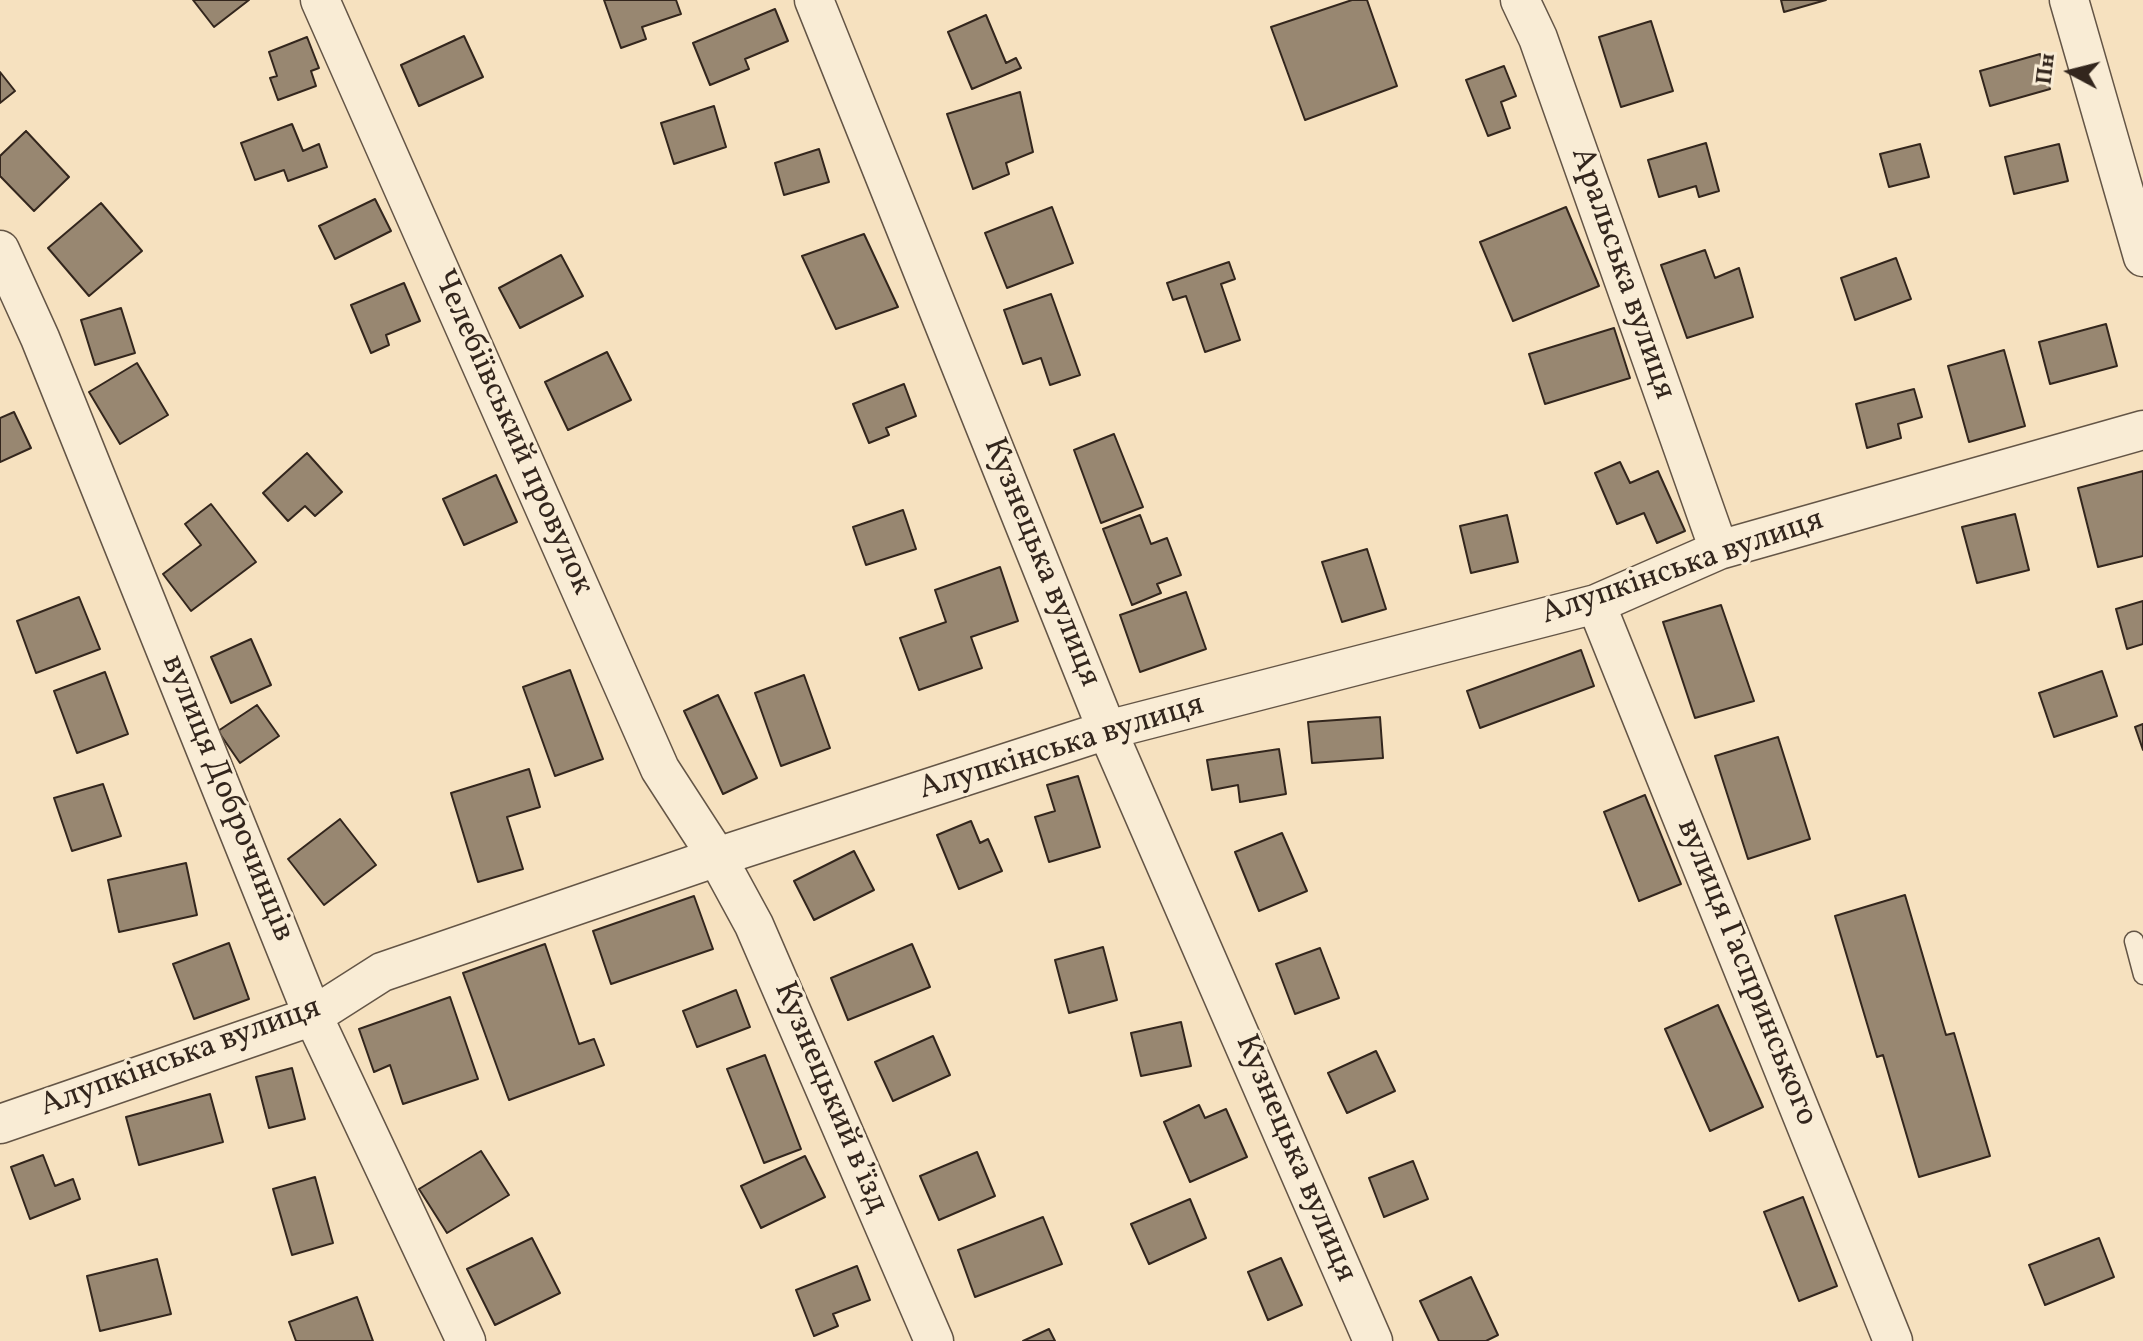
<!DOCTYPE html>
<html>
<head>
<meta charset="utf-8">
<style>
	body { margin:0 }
	#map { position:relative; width:2143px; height:1341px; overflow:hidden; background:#f6e1bf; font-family:Vollkorn,serif }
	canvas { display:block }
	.north { position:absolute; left:2031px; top:32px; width:80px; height:80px; -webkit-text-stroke:6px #f9ecd5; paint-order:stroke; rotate:277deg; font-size:22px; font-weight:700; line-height:32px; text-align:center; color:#33261d }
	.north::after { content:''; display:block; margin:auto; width:28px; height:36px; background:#33261d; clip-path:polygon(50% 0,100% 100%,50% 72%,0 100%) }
</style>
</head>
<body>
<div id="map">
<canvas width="2143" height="1341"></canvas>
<div class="north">Пн</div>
</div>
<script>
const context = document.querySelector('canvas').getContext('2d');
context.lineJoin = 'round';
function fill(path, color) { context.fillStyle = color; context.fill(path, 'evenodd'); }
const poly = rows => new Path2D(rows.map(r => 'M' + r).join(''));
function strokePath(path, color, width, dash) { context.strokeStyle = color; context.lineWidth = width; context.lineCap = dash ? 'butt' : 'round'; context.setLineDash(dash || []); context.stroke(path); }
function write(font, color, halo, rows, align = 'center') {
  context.font = font + ' Vollkorn,serif'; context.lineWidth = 6; context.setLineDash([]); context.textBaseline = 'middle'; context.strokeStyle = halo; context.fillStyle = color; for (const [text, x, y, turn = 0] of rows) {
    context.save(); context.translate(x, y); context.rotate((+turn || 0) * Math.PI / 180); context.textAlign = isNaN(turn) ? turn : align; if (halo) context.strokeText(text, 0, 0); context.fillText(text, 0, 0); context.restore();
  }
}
const building = poly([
	[193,0,249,0,214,27,193,0],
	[604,0,676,0,681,14,642,27,646,39,621,48,604,0],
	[1352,0,1367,0,1397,86,1305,120,1271,27,1352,0],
	[1781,0,1826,0,1784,12,1781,0],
	[775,9,788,41,745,59,749,69,710,85,693,43,775,9],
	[986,15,1006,63,1016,58,1021,68,972,89,948,32,986,15],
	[1651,21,1673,91,1621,107,1599,37,1651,21],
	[464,36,483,77,419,106,401,65,464,36],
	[307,37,319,68,311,71,316,86,278,100,270,78,277,76,269,52,307,37],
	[2040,54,2050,89,1990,106,1980,71,2040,54],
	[1504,66,1516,96,1501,102,1510,128,1488,136,1466,80,1504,66],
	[0,72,15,91,0,103,0,72],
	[1020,92,1033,152,1006,163,1009,174,973,189,947,114,1020,92],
	[714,106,726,147,674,164,661,123,714,106],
	[292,124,303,151,319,144,327,167,288,181,284,170,255,180,241,143,292,124],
	[26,131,69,177,34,211,0,176,0,156,26,131],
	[1706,143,1719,191,1699,197,1696,186,1659,197,1648,160,1706,143],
	[1920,144,1929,177,1889,187,1880,154,1920,144],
	[2059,144,2068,181,2014,194,2005,157,2059,144],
	[819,149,829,182,784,195,775,163,819,149],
	[375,199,391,231,335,259,319,226,375,199],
	[101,203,142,251,89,296,48,248,101,203],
	[1052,207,1073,263,1007,288,985,233,1052,207],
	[1566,207,1599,286,1513,321,1480,242,1566,207],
	[864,234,898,307,836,329,802,256,864,234],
	[1705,250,1715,278,1739,268,1753,317,1687,338,1661,265,1705,250],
	[561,255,583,296,520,328,499,288,561,255],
	[1896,258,1911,299,1855,320,1841,278,1896,258],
	[1229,262,1235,279,1221,284,1240,340,1205,352,1186,296,1173,300,1167,283,1229,262],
	[404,283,420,321,386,335,389,345,371,353,351,305,404,283],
	[1051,294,1080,375,1050,385,1041,358,1023,364,1004,310,1051,294],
	[121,308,135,353,95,365,81,320,121,308],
	[2106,324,2117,366,2050,384,2039,342,2106,324],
	[1614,328,1630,378,1545,404,1529,354,1614,328],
	[2004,350,2025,426,1969,442,1948,366,2004,350],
	[607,352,631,400,568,430,545,382,607,352],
	[137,363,168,415,120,444,89,392,137,363],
	[904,384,916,416,886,428,889,435,869,443,853,404,904,384],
	[1914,389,1922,417,1898,424,1901,438,1867,448,1856,404,1914,389],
	[14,412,31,448,0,462,0,418,14,412],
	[1114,434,1143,507,1101,523,1074,450,1114,434],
	[307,453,342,492,315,516,305,506,288,521,263,493,307,453],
	[1620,462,1630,483,1658,471,1685,531,1657,543,1644,513,1617,524,1595,473,1620,462],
	[2143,471,2143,556,2098,567,2078,488,2143,471],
	[496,475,517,522,464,545,443,499,496,475],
	[211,504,256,562,191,611,163,574,201,545,185,524,211,504],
	[903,510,916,549,866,565,853,527,903,510],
	[2015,514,2029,570,1977,583,1962,527,2015,514],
	[1140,515,1151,544,1167,538,1181,575,1157,584,1161,593,1132,605,1103,529,1140,515],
	[1507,515,1518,562,1471,573,1460,526,1507,515],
	[1367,549,1386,609,1342,622,1322,562,1367,549],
	[1000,567,1018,621,971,637,982,668,919,690,900,638,946,622,935,590,1000,567],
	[1186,592,1206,649,1140,672,1120,615,1186,592],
	[79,597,100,649,36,673,17,621,79,597],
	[2143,601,2143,644,2127,649,2116,609,2143,601],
	[1721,605,1754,701,1695,718,1663,622,1721,605],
	[251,639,271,685,231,703,211,657,251,639],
	[1581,650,1594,686,1480,728,1467,691,1581,650],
	[570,670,603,759,555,776,523,687,570,670],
	[2102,671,2117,716,2054,737,2039,693,2102,671],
	[105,672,128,734,77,753,54,691,105,672],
	[804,675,830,748,781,766,755,693,804,675],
	[718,695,757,778,723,794,684,711,718,695],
	[257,705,279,736,240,763,218,731,257,705],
	[1380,717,1383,758,1312,763,1308,722,1380,717],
	[2143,724,2143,750,2135,727,2143,724],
	[1778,737,1810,839,1748,859,1715,756,1778,737],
	[1279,749,1286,794,1240,802,1238,785,1212,790,1207,760,1279,749],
	[529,769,540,807,507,817,523,869,478,882,451,793,529,769],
	[1078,776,1100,847,1049,862,1035,817,1055,811,1047,785,1078,776],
	[103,784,121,836,72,851,54,798,103,784],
	[1645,795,1681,884,1639,901,1604,812,1645,795],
	[340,819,376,865,324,905,288,859,340,819],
	[971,821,980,843,988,839,1002,871,959,889,937,835,971,821],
	[1282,833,1307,891,1259,911,1235,852,1282,833],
	[854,851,874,890,814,920,794,881,854,851],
	[186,863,197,915,119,932,108,880,186,863],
	[1905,895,1946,1035,1954,1033,1990,1156,1919,1177,1883,1055,1877,1057,1835,916,1905,895],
	[694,896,713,949,611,984,593,931,694,896],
	[229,943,249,999,194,1019,173,964,229,943],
	[545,944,579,1044,594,1039,604,1065,509,1100,463,973,545,944],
	[912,944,930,987,848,1020,831,978,912,944],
	[1103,947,1117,1000,1069,1013,1055,960,1103,947],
	[1320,948,1339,998,1295,1014,1276,964,1320,948],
	[736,990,750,1027,697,1047,683,1011,736,990],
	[450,997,478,1079,403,1104,390,1065,374,1072,359,1029,450,997],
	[1718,1005,1763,1107,1710,1131,1665,1029,1718,1005],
	[1181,1022,1191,1066,1141,1076,1131,1033,1181,1022],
	[933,1036,950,1075,893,1101,875,1062,933,1036],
	[1376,1051,1395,1091,1347,1113,1328,1073,1376,1051],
	[765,1055,801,1149,764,1163,727,1069,765,1055],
	[292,1068,305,1119,269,1128,256,1077,292,1068],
	[210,1094,223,1142,139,1165,126,1117,210,1094],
	[1199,1105,1205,1118,1226,1109,1247,1157,1190,1182,1164,1122,1199,1105],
	[481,1151,509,1195,447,1233,419,1189,481,1151],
	[977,1152,995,1196,939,1220,920,1176,977,1152],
	[43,1155,55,1186,73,1179,80,1199,30,1219,11,1167,43,1155],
	[805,1156,825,1197,761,1228,741,1186,805,1156],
	[1413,1161,1428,1199,1384,1217,1369,1178,1413,1161],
	[315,1177,333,1243,292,1255,273,1189,315,1177],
	[1803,1197,1837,1286,1799,1301,1764,1212,1803,1197],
	[1190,1199,1206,1238,1149,1264,1131,1224,1190,1199],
	[1043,1217,1062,1264,975,1297,958,1250,1043,1217],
	[532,1238,560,1293,495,1325,467,1269,532,1238],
	[2099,1238,2114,1277,2045,1305,2029,1265,2099,1238],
	[1281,1258,1302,1305,1268,1320,1248,1272,1281,1258],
	[157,1259,171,1314,100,1331,87,1276,157,1259],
	[857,1266,870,1300,833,1314,838,1326,814,1336,796,1290,857,1266],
	[1471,1277,1498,1335,1486,1341,1439,1341,1420,1301,1471,1277],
	[357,1297,373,1341,296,1341,289,1322,357,1297],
	[1049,1329,1055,1341,1023,1341,1049,1329]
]);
fill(building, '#988771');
strokePath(building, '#33261d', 2);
const service = poly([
	[2134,941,2143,975]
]);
const minor = poly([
	[320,0,660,769,717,857,754,925,934,1341],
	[814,0,1107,730,1373,1341],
	[1520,0,1538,38,1719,550],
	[2069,0,2143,257],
	[0,250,40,338,313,1016,466,1341],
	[1596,604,1893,1341],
	[0,1124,313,1016,382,972,717,857,1107,730,1596,604,1719,550,2143,430]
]);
strokePath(service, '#645546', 21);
strokePath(minor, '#645546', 41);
strokePath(service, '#f9ecd5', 18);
strokePath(minor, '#f9ecd5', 38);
write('32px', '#33261d', '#f9ecd5', [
	["Аральська вулиця",1621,274,71],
	["Челебіївський провулок",511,433,66],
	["Кузнецька вулиця",1040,563,68],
	["Алупкінська вулиця",1683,569,-19],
	["Алупкінська вулиця",1062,749,-17],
	["вулиця Доброчинців",226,799,68],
	["вулиця Гаспринського",1745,973,68],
	["Алупкінська вулиця",181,1059,-20],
	["Кузнецький в’їзд",829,1098,67],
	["Кузнецька вулиця",1294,1159,67]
]);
</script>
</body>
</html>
